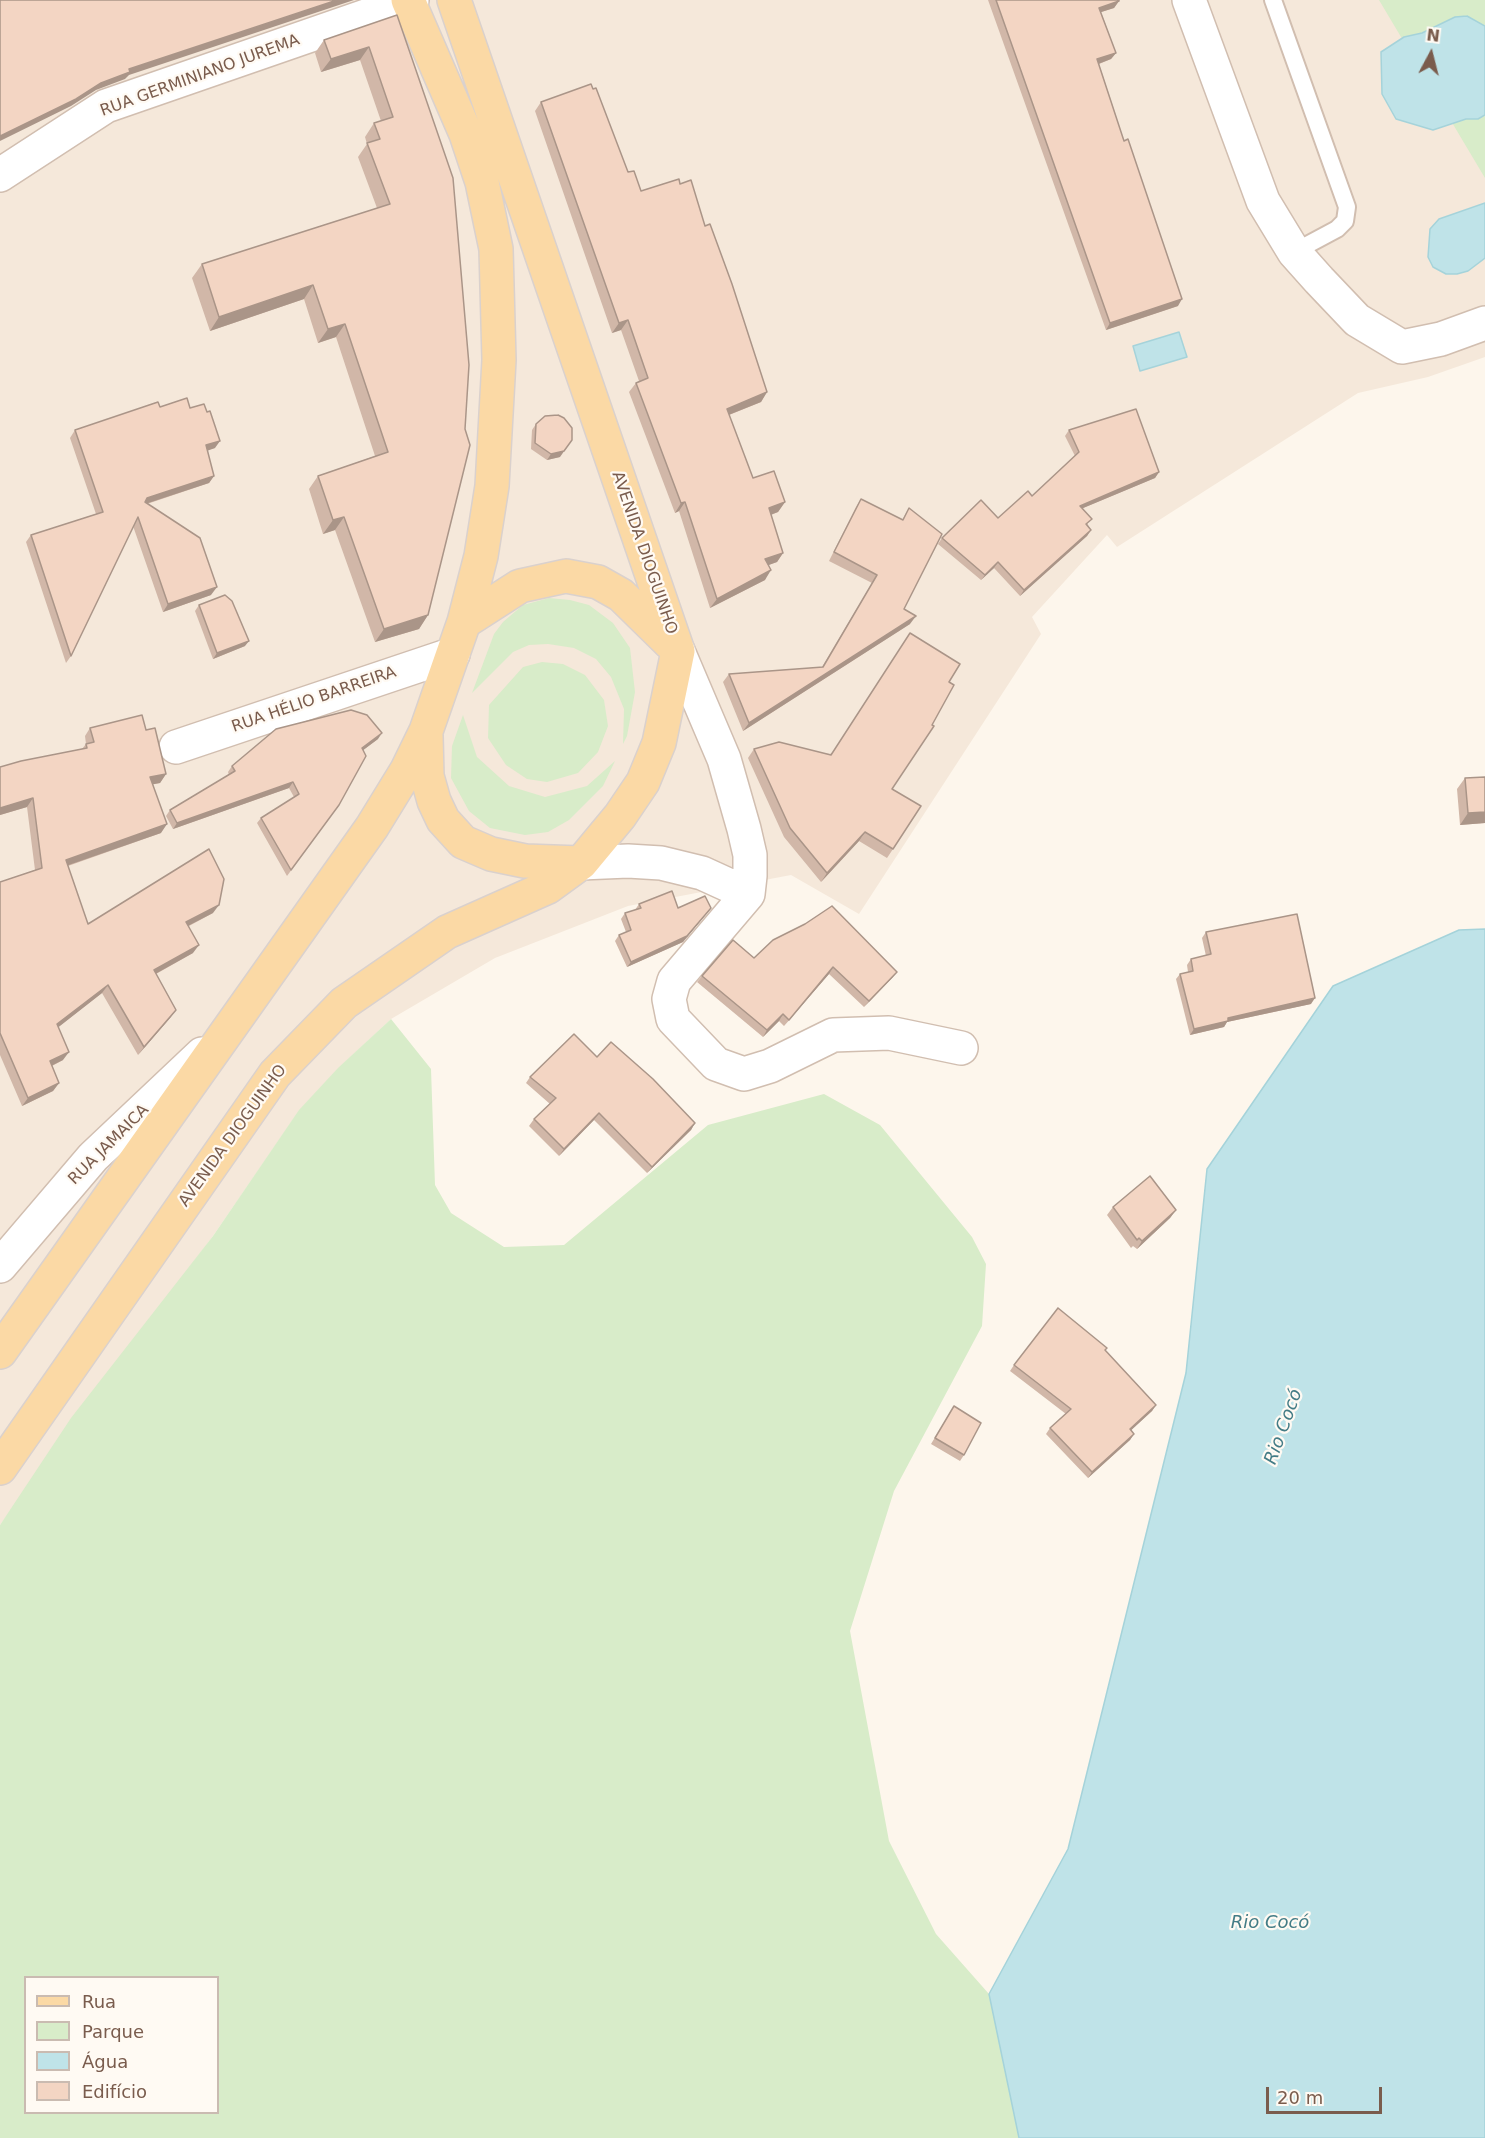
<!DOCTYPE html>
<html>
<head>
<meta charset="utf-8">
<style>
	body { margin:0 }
	#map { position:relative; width:1485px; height:2138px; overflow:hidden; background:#fdf6ec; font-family:"DejaVu Sans",sans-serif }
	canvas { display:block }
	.legend { position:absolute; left:24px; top:1976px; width:195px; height:138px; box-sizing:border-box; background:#fffaf3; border:2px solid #cabbb1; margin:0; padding:8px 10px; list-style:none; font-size:18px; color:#7a5c4d }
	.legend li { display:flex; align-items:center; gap:12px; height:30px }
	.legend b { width:30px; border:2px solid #cabbb1 }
	.north { position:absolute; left:1401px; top:24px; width:60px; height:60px; -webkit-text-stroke:4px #fffaf3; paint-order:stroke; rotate:7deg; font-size:16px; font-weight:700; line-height:24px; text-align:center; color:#7a5c4d }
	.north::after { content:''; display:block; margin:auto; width:21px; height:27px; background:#7a5c4d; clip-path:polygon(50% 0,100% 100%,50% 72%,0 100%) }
	.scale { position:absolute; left:1266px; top:2087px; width:116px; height:27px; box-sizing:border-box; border:3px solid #7a5c4d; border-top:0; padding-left:8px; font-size:18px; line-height:21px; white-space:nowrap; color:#7a5c4d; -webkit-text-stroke:4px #fffaf3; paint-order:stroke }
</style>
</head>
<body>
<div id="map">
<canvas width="1485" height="2138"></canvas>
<ul class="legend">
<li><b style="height:8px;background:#fbd9a5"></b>Rua</li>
<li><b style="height:16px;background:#d8ecc9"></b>Parque</li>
<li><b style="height:16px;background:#bfe3e8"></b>Água</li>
<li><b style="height:16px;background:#f3d5c3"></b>Edifício</li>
</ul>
<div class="north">N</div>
<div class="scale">20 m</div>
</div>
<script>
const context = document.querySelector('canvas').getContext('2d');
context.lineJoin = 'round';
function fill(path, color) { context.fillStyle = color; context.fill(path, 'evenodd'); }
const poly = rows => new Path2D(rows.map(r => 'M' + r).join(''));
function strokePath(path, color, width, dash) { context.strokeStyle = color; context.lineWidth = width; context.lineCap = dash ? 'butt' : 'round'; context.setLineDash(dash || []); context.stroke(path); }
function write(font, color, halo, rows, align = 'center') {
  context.font = font + ' "DejaVu Sans",sans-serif'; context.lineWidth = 4.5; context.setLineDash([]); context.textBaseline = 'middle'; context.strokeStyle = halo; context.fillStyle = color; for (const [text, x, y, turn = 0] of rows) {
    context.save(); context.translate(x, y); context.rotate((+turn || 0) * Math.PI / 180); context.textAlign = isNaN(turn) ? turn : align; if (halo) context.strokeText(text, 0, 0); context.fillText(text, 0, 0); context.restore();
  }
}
fill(poly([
	[0,0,1485,0,1485,357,1428,377,1358,393,1117,547,1107,535,1032,617,1041,634,859,914,791,875,628,906,495,958,391,1019,339,1068,299,1111,213,1236,0,1525]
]), '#f5e8da');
fill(poly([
	[1379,0,1485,0,1485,178],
	[549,598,570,600,589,605,613,623,630,648,635,692,627,736,623,744,624,709,611,677,596,659,574,648,548,644,529,645,513,652,472,693,494,634,503,622,523,605],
	[542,662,563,664,585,675,604,700,608,726,598,752,578,773,547,782,527,779,506,765,488,738,489,705,523,667],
	[463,715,477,757,509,786,545,797,587,786,615,761,603,786,569,820,548,832,525,835,490,828,469,811,451,778,452,746],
	[391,1019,431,1069,435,1185,451,1213,504,1247,564,1245,708,1125,824,1094,880,1125,972,1237,986,1264,982,1326,894,1491,850,1631,889,1841,936,1934,989,1994,1019,2138,0,2138,0,1525,71,1418,213,1236,299,1110,338,1068],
	[26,1978,218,1978,218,2112,26,2112]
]), '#d8ecc9');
const water = poly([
	[1467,16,1485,26,1485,115,1478,119,1466,119,1433,130,1396,119,1382,94,1381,52,1404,37,1422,33,1455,17,1467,16],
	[1485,203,1485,258,1468,271,1457,274,1446,274,1433,267,1428,257,1430,229,1439,219,1485,203],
	[1179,332,1187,357,1140,371,1133,346,1179,332],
	[1485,929,1485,2138,1019,2138,989,1994,1068,1849,1186,1373,1207,1169,1333,986,1459,930,1485,929]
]);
fill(water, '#bfe3e8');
strokePath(water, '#a5d3da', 1.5);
const service = poly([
	[1273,0,1347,207,1345,221,1337,229,1294,252]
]);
const minor = poly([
	[1189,0,1263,201,1294,252,1319,280,1357,320,1402,347,1441,339,1485,323],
	[0,175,106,106,412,0],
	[678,651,724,759,744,829,750,855,750,876,748,894,674,981,669,999,673,1019,716,1064,744,1074,770,1066,833,1035,889,1033,961,1048],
	[176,747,453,654],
	[581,863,628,861,661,863,702,873,748,894],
	[0,1266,93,1157,202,1054]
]);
const primary = poly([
	[464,622,520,586,566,576,598,582,621,595,670,643],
	[426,736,427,776,434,801,443,820,463,842,491,854,525,861,581,863],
	[0,1352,372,827,407,770,426,731,464,622,481,556,492,486,499,360,496,249,482,182,466,134,408,0],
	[0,1468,275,1074,344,1003,447,932,548,887,581,863,620,816,643,782,659,743,678,651,454,0]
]);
strokePath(service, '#d1beb0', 20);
strokePath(minor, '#d1beb0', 36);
strokePath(primary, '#dad1cd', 36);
strokePath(service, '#fff', 16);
strokePath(minor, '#fff', 33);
strokePath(primary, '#fbd9a5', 33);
fill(poly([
	[988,0,1119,0,1119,1,1114,8,1101,12,1116,53,1111,59,1099,64,1178,306,1106,330],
	[397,15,428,615,419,629,375,642,335,530,323,534,309,489,318,476,375,456,336,337,318,343,304,299,210,331,192,278,202,264,377,208,358,157,367,144,365,137,374,123,381,121,360,60,321,72,315,53,324,40],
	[541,102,628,172,641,191,680,184,705,226,767,392,761,402,729,415,753,478,785,502,778,512,771,515,783,553,777,562,768,565,765,580,710,608,679,511,675,513,629,392,636,383,639,381,621,330,612,333,535,111],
	[160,407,190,408,215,448,207,450,214,476,209,483,147,504,211,595,163,612,133,526,71,656,66,663,26,542,31,535,96,514,70,438,75,430],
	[536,424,560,457,547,460,531,449,532,430],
	[1069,430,1159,472,1155,478,1083,508,1088,525,1091,530,1087,536,1020,596,994,568,981,580,938,544,942,538,998,518,1032,496,1075,456,1065,436],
	[861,499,902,520,909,508,904,609,910,624,743,731,723,682,729,674,822,667,872,583,829,561,856,507],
	[199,605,245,646,213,659,195,611],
	[949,682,892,789,893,849,887,858,859,841,821,882,784,837,748,758,754,749,830,754],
	[90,728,146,730,166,774,160,783,153,784,161,833,68,866,88,924,213,913,189,926,193,953,156,974,176,1010,170,1018,138,1055,102,993,58,1027,63,1060,52,1066,59,1083,53,1091,22,1106,0,1055,0,882,35,870,27,807,0,815,0,767,82,749,86,744,85,736],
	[378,739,363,750,339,805,287,876,257,823,261,818,294,797,289,788,173,829,166,816,170,810,229,775,228,772,232,766],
	[1465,778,1485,823,1460,825,1457,789],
	[639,904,678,908,711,908,683,942,627,967,615,941,619,935,626,932,621,919,625,913,635,910],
	[1206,932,1311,1004,1227,1022,1224,1027,1190,1035,1176,979,1180,974,1188,972,1187,965,1191,959,1206,956,1202,938],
	[754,958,897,972,892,978,864,1007,829,974,784,1026,779,1021,763,1037,697,982,702,976],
	[597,1057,695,1123,691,1130,647,1173,594,1120,559,1156,529,1126,534,1119,550,1104,526,1083,530,1077],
	[1113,1207,1176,1210,1170,1218,1137,1249,1133,1246,1131,1248,1107,1215],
	[1105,1350,1156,1405,1152,1411,1131,1430,1134,1434,1130,1440,1088,1478,1046,1434,1050,1428,1066,1414,1010,1371,1014,1365],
	[954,1406,964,1455,960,1461,931,1444]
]), '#d1b7a8');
fill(poly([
	[337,0,354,0,129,75,125,79,96,90,71,106,0,141,0,136,101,83,129,69],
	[1119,1,1114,8,1095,14,1099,8],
	[369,47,360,60,321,72,331,59],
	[1116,53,1111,59,1093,66,1097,59],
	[313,285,304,299,210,331,219,317],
	[1182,299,1178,306,1106,330,1110,323],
	[628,320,621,330,612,333,619,323],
	[345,324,336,337,318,343,328,329],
	[767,392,761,402,721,418,727,409],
	[572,440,560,457,547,460,551,454],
	[220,441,215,448,201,453,206,445],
	[1159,472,1155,478,1076,511,1080,506],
	[214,476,209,483,142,505,147,498],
	[685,502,679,511,675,513,681,503],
	[785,502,778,512,762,518,769,508],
	[344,517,335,530,323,534,333,520],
	[1091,530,1087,536,1020,596,1024,590],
	[783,553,777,562,758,569,765,559],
	[998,562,994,568,981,580,985,575],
	[771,570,765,580,710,608,717,599],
	[217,587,211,595,163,612,168,604],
	[428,615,419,629,375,642,384,629],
	[916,616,910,624,743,731,749,723],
	[249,641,245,646,213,659,217,653],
	[382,733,378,739,358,754,362,748],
	[166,774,160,783,144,786,150,777],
	[293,782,289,788,173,829,177,823],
	[33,798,27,807,0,815,0,808],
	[1485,812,1485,823,1460,825,1468,813],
	[167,824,161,833,60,868,66,860],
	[865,832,859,841,821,882,827,873],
	[219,905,213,913,180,930,186,922],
	[711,908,683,942,627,967,631,962],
	[199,945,193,953,148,978,154,970],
	[833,967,829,974,784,1026,789,1020],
	[897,972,892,978,864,1007,869,1001],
	[108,985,102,993,51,1033,57,1024],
	[1315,998,1311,1004,1227,1022,1224,1027,1190,1035,1194,1029,1228,1018],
	[176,1010,170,1018,138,1055,144,1047],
	[783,1014,779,1021,763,1037,767,1030],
	[69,1052,63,1060,45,1069,50,1061],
	[59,1083,53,1091,22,1106,28,1098],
	[599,1113,594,1120,559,1156,564,1149],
	[695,1123,691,1130,647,1173,652,1167],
	[1176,1210,1170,1218,1137,1249,1142,1241],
	[1156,1405,1152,1411,1126,1435,1130,1429],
	[1134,1434,1130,1440,1088,1478,1092,1472]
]), '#aa9588');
const building = poly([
	[0,0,337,0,129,69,130,72,101,83,76,99,0,136,0,0],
	[996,0,1119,0,1119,1,1099,8,1116,53,1097,59,1124,141,1128,139,1182,299,1110,323,996,0],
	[397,15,453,178,469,365,465,429,470,445,428,615,384,629,344,517,333,520,318,476,388,452,345,324,328,329,313,285,219,317,202,264,390,204,367,143,380,139,374,123,393,117,369,47,331,59,324,40,397,15],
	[591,84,593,89,596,88,628,172,634,171,641,191,679,179,680,184,691,180,705,226,710,224,732,284,767,392,727,409,753,478,774,471,785,502,769,508,783,553,765,559,771,570,717,599,685,502,681,503,636,383,648,378,628,320,619,323,541,102,591,84],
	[187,398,190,408,204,404,207,412,210,411,220,441,206,445,214,476,147,498,145,502,200,538,217,587,168,604,138,517,71,656,31,535,103,512,75,430,158,402,160,407,187,398],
	[1136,409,1159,472,1080,506,1092,519,1086,524,1091,530,1024,590,998,562,985,575,942,538,981,500,998,518,1028,491,1032,496,1079,452,1069,430,1136,409],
	[558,415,564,418,572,428,572,440,564,451,551,454,535,443,536,424,545,416,558,415],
	[861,499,903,520,909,508,942,534,904,609,916,616,749,723,729,674,823,667,877,575,834,552,861,499],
	[225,595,232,601,249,641,217,653,199,605,225,595],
	[910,633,960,664,949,682,954,685,932,725,934,726,892,789,921,806,893,849,865,832,827,873,790,828,754,749,779,742,831,755,910,633],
	[351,710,367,715,382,733,362,748,366,756,339,805,291,870,261,818,299,794,293,782,177,823,170,810,235,771,232,766,276,729,351,710],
	[142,715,146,730,155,728,166,774,150,777,167,824,66,860,88,924,209,849,224,879,219,905,186,922,199,945,154,970,176,1010,144,1047,108,985,57,1024,69,1052,50,1061,59,1083,28,1098,0,1033,0,882,42,868,33,798,0,808,0,767,21,761,87,748,86,744,94,742,90,728,142,715],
	[1485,777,1485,812,1468,813,1465,778,1485,777],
	[672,891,678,908,705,896,711,908,687,936,631,962,619,935,631,930,625,913,641,908,639,904,672,891],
	[832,906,897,972,869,1001,833,967,789,1020,783,1014,767,1030,702,976,733,940,754,958,773,940,805,924,832,906],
	[1297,914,1315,998,1228,1018,1228,1021,1194,1029,1180,974,1193,971,1191,959,1211,954,1206,932,1297,914],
	[574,1034,597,1057,611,1042,653,1079,695,1123,652,1167,599,1113,564,1149,534,1119,556,1098,530,1077,574,1034],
	[1150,1176,1176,1210,1142,1241,1139,1238,1137,1240,1113,1207,1150,1176],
	[1058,1308,1107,1348,1105,1350,1156,1405,1130,1429,1134,1434,1092,1472,1050,1428,1071,1409,1014,1365,1058,1308],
	[954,1406,981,1423,964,1455,935,1438,954,1406]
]);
fill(building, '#f3d5c3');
strokePath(building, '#aa9588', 1.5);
write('16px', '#7a5c4d', '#fffaf3', [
	["RUA GERMINIANO JUREMA",200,76,-20],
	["AVENIDA DIOGUINHO",644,553,71],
	["RUA HÉLIO BARREIRA",314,700,-19],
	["AVENIDA DIOGUINHO",233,1136,-54],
	["RUA JAMAICA",109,1145,-45]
]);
write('italic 18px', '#437c86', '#fffaf3', [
	["Rio Cocó",1284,1427,-70],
	["Rio Cocó",1270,1923]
]);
</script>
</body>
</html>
